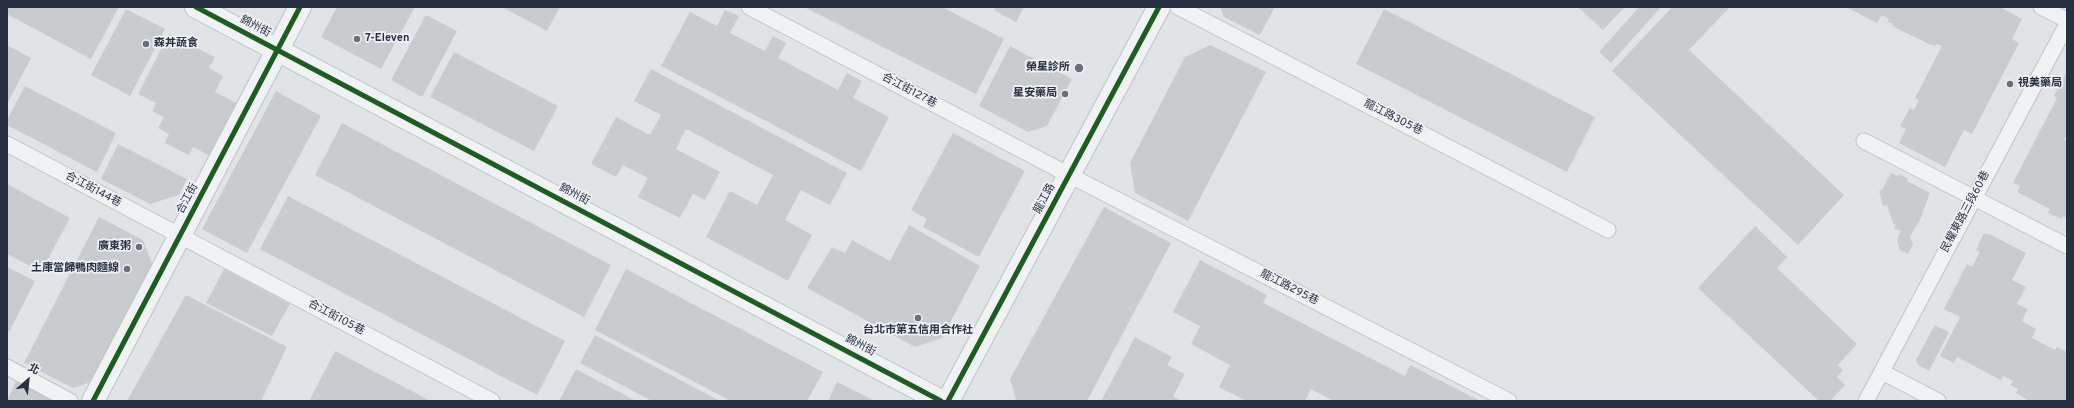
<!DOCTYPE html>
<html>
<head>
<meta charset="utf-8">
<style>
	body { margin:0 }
	#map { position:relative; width:2074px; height:408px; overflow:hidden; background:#e1e4e7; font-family:Overpass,"Noto Sans TC",sans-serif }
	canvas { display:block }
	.frame { position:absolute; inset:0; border:8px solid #273141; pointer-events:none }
	.north { position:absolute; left:8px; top:360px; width:40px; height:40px; -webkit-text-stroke:3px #eff2f6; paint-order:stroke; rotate:27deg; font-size:11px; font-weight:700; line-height:16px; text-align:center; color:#273141 }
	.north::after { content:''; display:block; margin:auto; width:14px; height:18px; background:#273141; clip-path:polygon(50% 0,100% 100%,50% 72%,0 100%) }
</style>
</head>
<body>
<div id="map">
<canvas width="2074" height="408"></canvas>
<div class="frame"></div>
<div class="north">北</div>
</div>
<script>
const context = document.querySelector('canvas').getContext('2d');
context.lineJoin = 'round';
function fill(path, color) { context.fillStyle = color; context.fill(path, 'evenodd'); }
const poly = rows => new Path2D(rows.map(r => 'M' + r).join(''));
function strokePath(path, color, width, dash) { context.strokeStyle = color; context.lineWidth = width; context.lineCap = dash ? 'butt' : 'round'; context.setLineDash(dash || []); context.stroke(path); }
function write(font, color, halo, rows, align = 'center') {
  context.font = font + ' Overpass,"Noto Sans TC",sans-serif'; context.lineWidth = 3.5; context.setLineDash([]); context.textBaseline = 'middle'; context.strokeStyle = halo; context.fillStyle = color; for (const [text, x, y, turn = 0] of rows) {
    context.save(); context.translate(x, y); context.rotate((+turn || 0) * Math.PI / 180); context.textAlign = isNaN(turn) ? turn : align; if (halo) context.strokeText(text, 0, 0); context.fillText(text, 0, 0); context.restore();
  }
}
fill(poly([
	[7,7,119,7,91,59,7,14],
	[337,7,415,7,381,69,321,37],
	[502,7,560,7,547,31],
	[804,7,942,7,1004,39,976,94],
	[996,7,1024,7,1016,22,994,10],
	[1220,7,1275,7,1260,35,1224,17],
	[1578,7,1625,7,1603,30],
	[1639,7,1661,7,1611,63,1599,52],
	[1672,7,1730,7,1689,50,1844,195,1798,245,1612,71],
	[1846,7,2000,7,2022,19,2012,39,2019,43,1972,134,1964,130,1945,167,1899,143,1906,129,1900,126,1910,108,1914,110,1919,100,1915,98,1942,46,1937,44,1935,46,1929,44,1892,26,1893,24,1888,22,1889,19,1882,15,1877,23],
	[126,9,165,29,130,96,91,75],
	[1384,9,1595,117,1567,172,1356,64],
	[725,10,739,16,730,33,765,51,773,36,786,43,778,58,838,90,847,73,862,81,853,98,889,117,861,171,661,66,690,12,717,26],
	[426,15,457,31,422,97,391,80],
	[169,34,215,57,209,68,223,76,215,92,242,106,214,158,193,147,189,155,165,143,169,134,158,128,164,117,152,111,156,103,138,94],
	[7,45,31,58,7,104],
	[1210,45,1266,72,1188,221,1135,193,1130,163,1185,57],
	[1010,46,1072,79,1047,126,1028,132,979,106],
	[454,52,558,106,534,151,430,97],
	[651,69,847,173,830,205,801,190,785,220,812,235,788,281,706,237,730,191,757,205,773,175,686,129,676,149,720,172,705,200,693,194,680,218,638,197,648,178,623,165,616,177,591,164,616,117,650,135,661,115,634,101],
	[2067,71,2067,134,2064,140,2067,141,2067,218,2063,216,2062,219,2048,213,2050,209,2017,192,2020,186,2013,183,2057,98,2054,96],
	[25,86,116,133,97,172,7,125,7,120],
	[276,91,321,116,247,253,202,229],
	[342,123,611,265,584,317,315,175],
	[953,133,1025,171,979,257,923,227,927,219,911,210],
	[118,144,187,179,179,195,150,204,101,179],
	[1891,173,1898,176,1899,174,1908,179,1907,181,1930,193,1922,214,1923,214,1910,237,1913,245,1908,254,1900,250,1897,240,1901,231,1894,228,1896,225,1893,223,1887,205,1883,206,1879,191,1882,190],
	[7,184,70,218,41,272,7,254],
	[288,196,565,341,537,395,260,249],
	[1104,207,1171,243,1087,401,1019,401,1016,399,1010,379],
	[99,217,143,240,154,269,97,380,73,388,24,363],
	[909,225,980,266,942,338,915,347,807,288,832,247,845,253,852,240,890,261],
	[1755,226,1787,257,1777,268,1857,344,1838,365,1843,370,1837,377,1845,385,1830,401,1819,401,1698,288],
	[1984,233,1988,235,1989,234,2026,253,2012,280,2026,287,2017,304,2028,309,2022,321,2036,329,2032,338,2055,350,2057,347,2067,352,2067,401,2029,401,2016,393,2018,389,2010,385,2013,381,2003,376,2001,380,1957,357,1954,363,1940,356,1960,317,1944,309,1967,264,1972,267,1980,252,1976,250],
	[1200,260,1267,295,1263,303,1405,376,1410,365,1480,401,1334,401,1311,389,1305,401,1247,401,1219,387,1230,365,1191,344,1200,326,1173,312],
	[7,267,35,281,9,332,7,331],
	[224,269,290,304,272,336,206,303],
	[626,269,823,372,807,401,731,401,595,330],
	[186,295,287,347,261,401,127,401],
	[1935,325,1949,332,1929,371,1918,365,1916,360],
	[595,335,720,401,652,401,580,363],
	[1135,337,1172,357,1167,365,1185,374,1173,396,1182,401,1101,401],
	[335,351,429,400,429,401,309,401],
	[576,369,636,401,559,401],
	[17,379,59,401,7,401],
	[837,382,875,401,828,401]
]), '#c9cccf');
const service = poly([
	[749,7,1069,175,1509,401],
	[1178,7,1608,230],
	[2041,7,2067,20],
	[1864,141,2067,246],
	[7,144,492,401],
	[7,367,70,401],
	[1882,372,1938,401],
	[1866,401,2067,24]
]);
const minor = poly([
	[93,401,300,7],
	[948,401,1159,7]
]);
const tertiary = poly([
	[196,7,941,401]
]);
strokePath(service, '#bfc2c5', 17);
strokePath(minor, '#bfc2c5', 24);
strokePath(tertiary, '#bfc2c5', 24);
strokePath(service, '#f1f2f3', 15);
strokePath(minor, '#f1f2f3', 22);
strokePath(tertiary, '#f1f2f3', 22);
strokePath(poly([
	[196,7,941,401],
	[93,401,300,7],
	[948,401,1159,7]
]), '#1b5e20', 5);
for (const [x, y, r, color] of [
	[357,39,4,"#68707b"],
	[146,44,4,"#68707b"],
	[1079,68,5,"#68707b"],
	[2010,84,4,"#68707b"],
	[1065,94,4,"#68707b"],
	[139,247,4,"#68707b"],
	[127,269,4,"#68707b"],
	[918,318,4,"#68707b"]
]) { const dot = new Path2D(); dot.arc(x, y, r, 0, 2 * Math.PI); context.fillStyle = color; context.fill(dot); strokePath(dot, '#eff2f6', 1.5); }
write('11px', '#273141', '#eff2f6', [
	["錦州街",255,27,28],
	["合江街127巷",909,91,28],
	["龍江路305巷",1393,118,27],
	["合江街144巷",93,190,28],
	["錦州街",574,195,28],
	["合江街",188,199,-62],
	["龍江路",1045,199,-62],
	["民權東路三段60巷",1966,212,-62],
	["龍江路295巷",1289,288,27],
	["合江街105巷",336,318,28],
	["錦州街",860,346,28]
]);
write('bold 11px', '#273141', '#eff2f6', [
	["7-Eleven",365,39,"left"],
	["森丼蔬食",154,44,"left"],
	["榮星診所",1070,68],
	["視美藥局",2018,84,"left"],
	["星安藥局",1057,94],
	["廣東粥",131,247],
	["土庫當歸鴨肉麵線",119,269],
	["台北市第五信用合作社",918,331,"center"]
], 'right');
</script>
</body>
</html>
